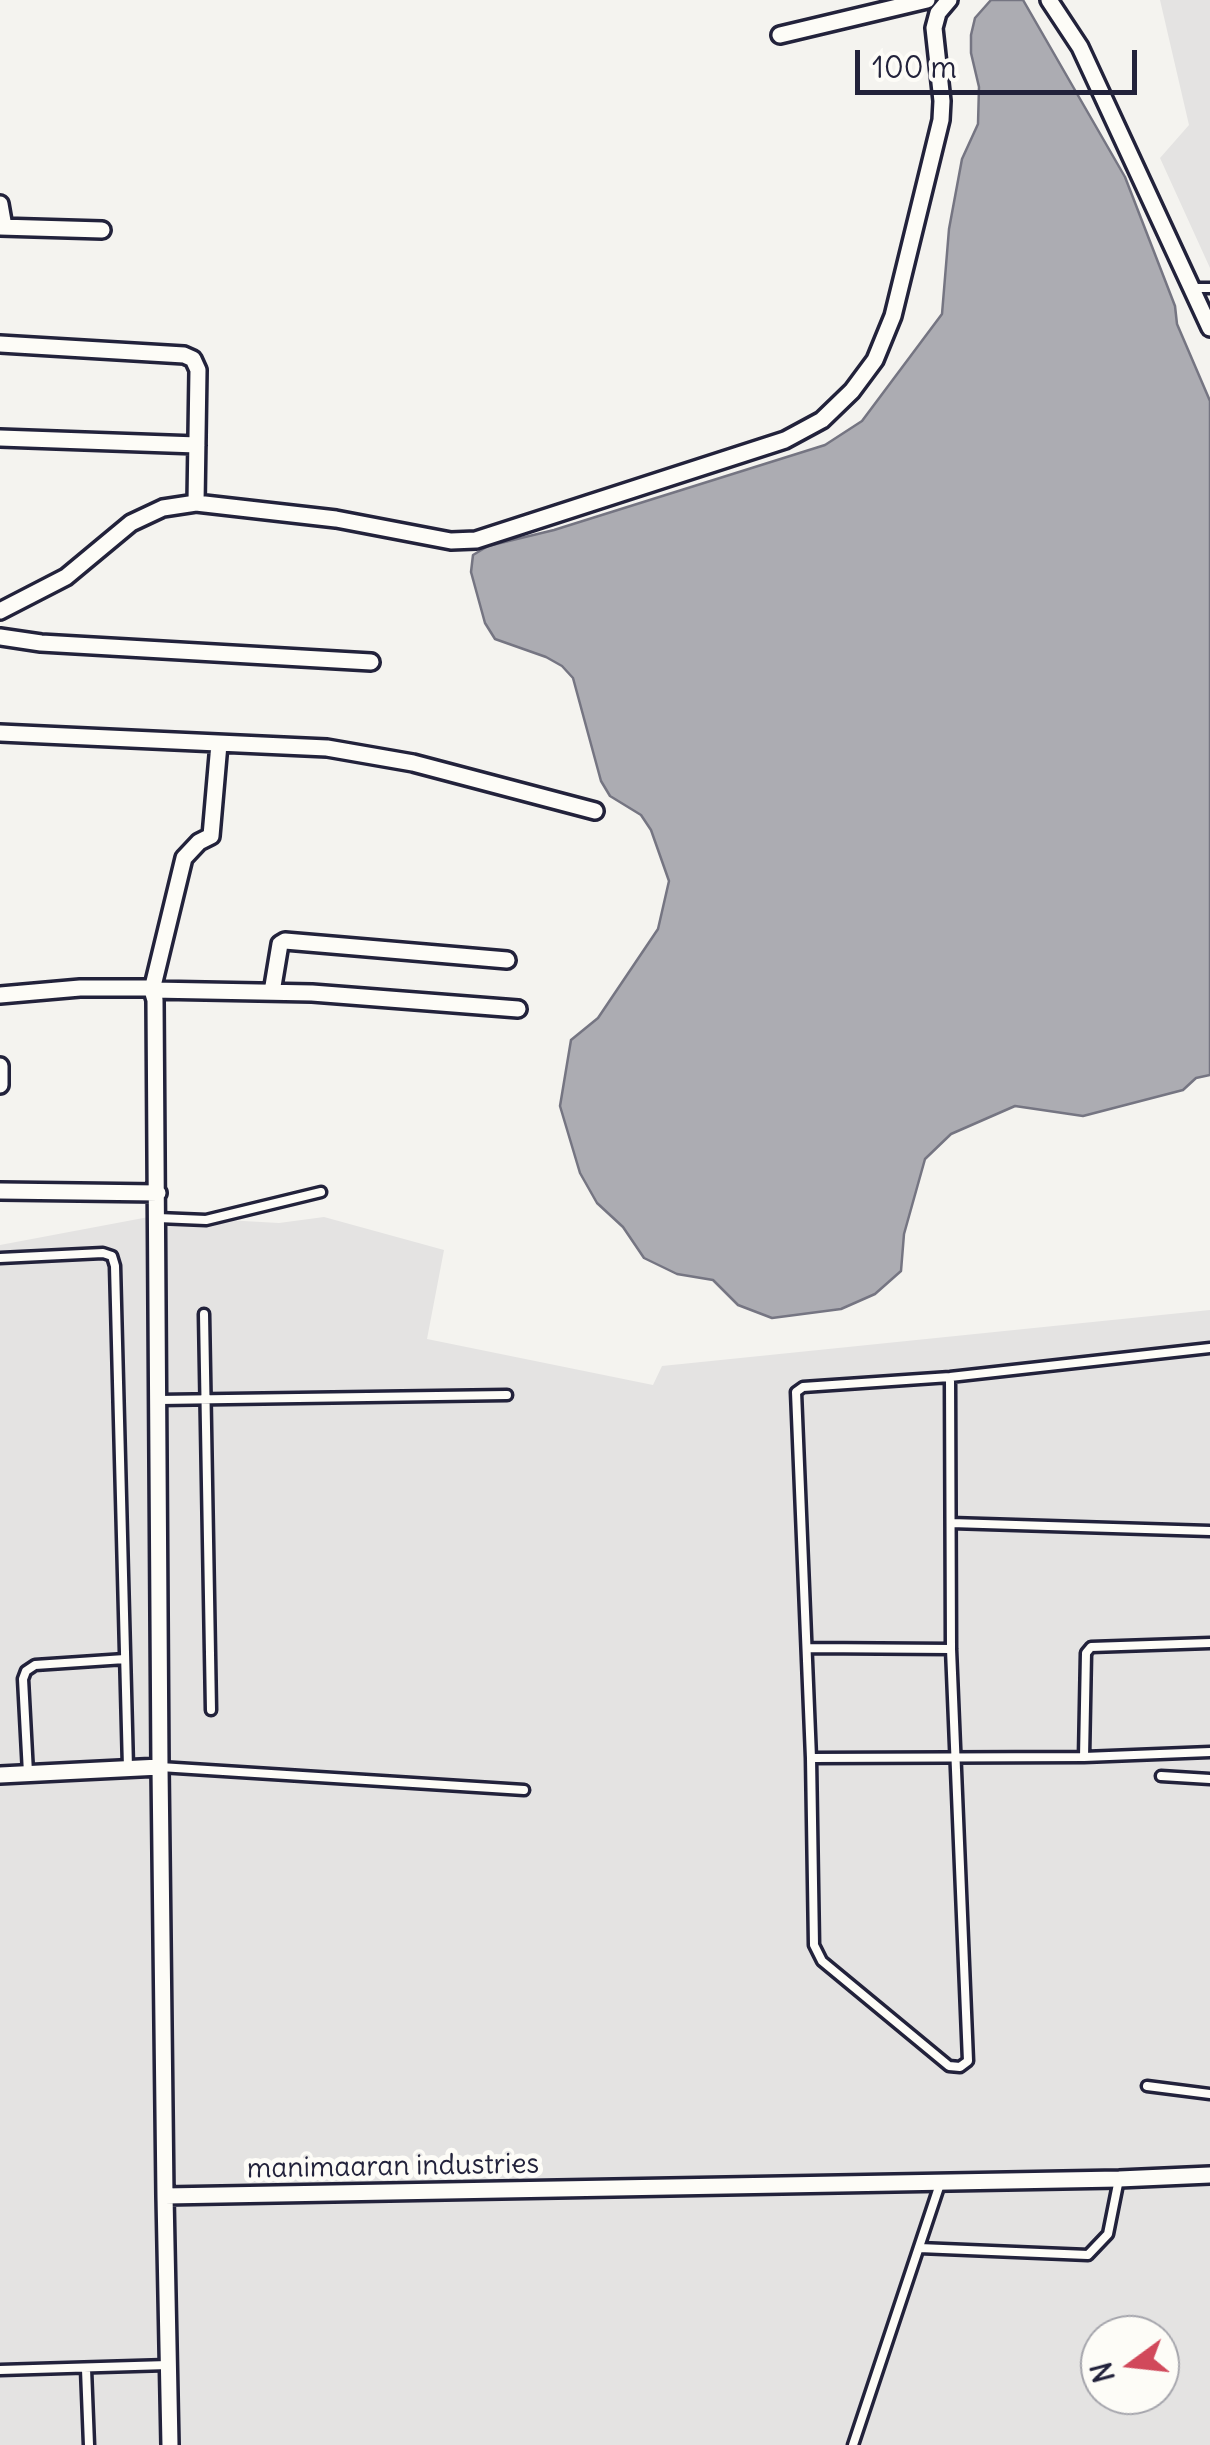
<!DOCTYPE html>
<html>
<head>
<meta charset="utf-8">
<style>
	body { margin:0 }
	#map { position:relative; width:1210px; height:2445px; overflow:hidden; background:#f4f3ef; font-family:Delius,sans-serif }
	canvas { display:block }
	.north { position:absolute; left:1080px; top:2315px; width:100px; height:100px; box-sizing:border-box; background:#fdfcf7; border:2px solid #a5a5ac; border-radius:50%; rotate:255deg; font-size:28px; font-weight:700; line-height:40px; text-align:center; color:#22223b }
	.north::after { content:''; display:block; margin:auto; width:35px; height:45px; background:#d1495b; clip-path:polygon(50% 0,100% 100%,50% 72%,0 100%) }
	.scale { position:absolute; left:855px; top:50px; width:282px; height:45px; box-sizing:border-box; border:5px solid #22223b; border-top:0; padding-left:12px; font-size:30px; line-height:35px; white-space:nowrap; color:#22223b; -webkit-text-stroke:8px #fdfcf7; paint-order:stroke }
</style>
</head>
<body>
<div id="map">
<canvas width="1210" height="2445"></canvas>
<div class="north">N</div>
<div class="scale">100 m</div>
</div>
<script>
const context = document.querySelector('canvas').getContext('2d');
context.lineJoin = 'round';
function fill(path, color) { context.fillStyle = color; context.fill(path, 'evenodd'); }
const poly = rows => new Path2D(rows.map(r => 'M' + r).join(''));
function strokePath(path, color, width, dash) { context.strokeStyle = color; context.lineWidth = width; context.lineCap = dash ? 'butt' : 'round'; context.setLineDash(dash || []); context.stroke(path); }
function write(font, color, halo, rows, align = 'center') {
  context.font = font + ' Delius,sans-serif'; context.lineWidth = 10; context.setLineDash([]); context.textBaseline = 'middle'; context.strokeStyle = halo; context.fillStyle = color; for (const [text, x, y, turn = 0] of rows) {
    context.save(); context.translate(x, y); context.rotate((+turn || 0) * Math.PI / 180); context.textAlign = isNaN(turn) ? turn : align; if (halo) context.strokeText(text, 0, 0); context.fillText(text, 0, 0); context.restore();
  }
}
fill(poly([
	[1160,0,1210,0,1210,268,1160,158,1189,125],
	[154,1216,279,1223,324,1217,444,1250,427,1339,653,1385,662,1366,1210,1310,1210,2445,0,2445,0,1245],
	[1100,2335,1160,2335,1160,2395,1100,2395]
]), '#e4e3e2');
const water = poly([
	[991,0,1023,0,1125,177,1175,306,1177,324,1210,401,1210,1075,1196,1078,1183,1090,1083,1116,1015,1106,951,1134,925,1159,904,1234,901,1271,875,1294,841,1309,772,1318,738,1305,713,1280,677,1274,644,1258,623,1227,597,1203,580,1173,560,1106,571,1040,598,1018,658,929,669,881,651,830,641,815,610,796,601,781,573,678,562,666,546,657,495,639,485,623,471,572,473,555,488,546,554,530,825,445,862,421,942,314,949,229,962,159,978,124,979,87,971,53,971,35,975,18,991,0]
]);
fill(water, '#acacb2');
strokePath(water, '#757582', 2.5);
const lane = poly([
	[1192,288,1210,288],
	[158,1218,206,1220,321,1192],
	[0,1258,103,1253,112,1256,115,1266,128,1768],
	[204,1314,211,1710],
	[950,1377,951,1649,968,2061,960,2067,949,2066,822,1961,814,1945,811,1758,796,1392,803,1387,950,1377,1210,1348],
	[159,1400,507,1395],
	[951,1523,1210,1531],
	[808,1648,951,1649],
	[1084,1757,1086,1653,1091,1647,1210,1643],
	[811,1758,1084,1757,1210,1752],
	[160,1767,524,1790],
	[28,1773,23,1679,26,1671,35,1665,125,1659],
	[1161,1776,1210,1779],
	[1147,2086,1210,2094],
	[919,2248,1088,2255,1108,2234,1119,2179],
	[86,2369,89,2445],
	[0,2370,168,2365],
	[853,2445,940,2184]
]);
const street = poly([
	[1049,0,1080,47,1210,328],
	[780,35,927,0],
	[0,204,4,227],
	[0,227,102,230],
	[0,344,184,355,193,359,198,370,196,503],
	[0,438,197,445],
	[0,611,66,577,131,523,163,508,196,503,336,519,451,541,476,540,785,440,822,420,852,391,875,360,893,316,941,120,942,101,934,28,938,13,949,0],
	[0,637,41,643,371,662],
	[0,733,327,748,413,763,595,811],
	[219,744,211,836,199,842,184,858,152,990,312,993,518,1009],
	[272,992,280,944,285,941,507,960],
	[0,995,80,988,147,988,152,990,155,1000,160,1767],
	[0,1066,0,1085],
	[0,1191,158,1193],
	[0,1775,160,1767,165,2196,1119,2179,1210,2175],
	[165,2196,170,2445]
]);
strokePath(lane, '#22223b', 15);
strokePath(street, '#22223b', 22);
strokePath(lane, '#fdfcf7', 8);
strokePath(street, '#fdfcf7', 15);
write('28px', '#22223b', '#fdfcf7', [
	["manimaaran industries",393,2167,-1]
]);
</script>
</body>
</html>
